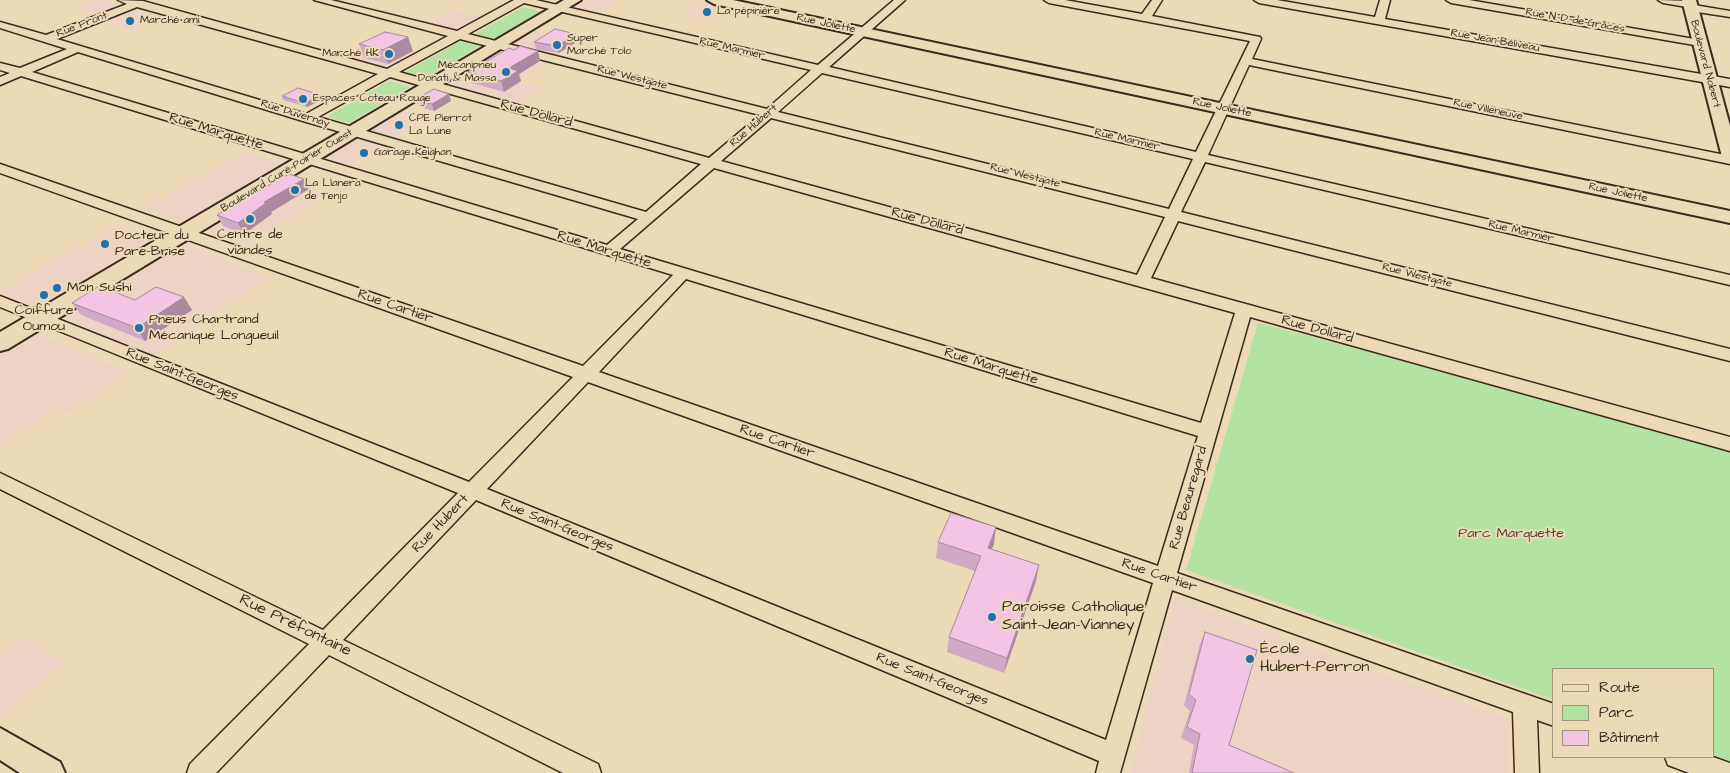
<!DOCTYPE html>
<html>
<head>
<meta charset="utf-8">
<style>
	body { margin:0 }
	#map { position:relative; width:1730px; height:773px; overflow:hidden; background:#ecdab7; font-family:"Architects Daughter",sans-serif }
	canvas { display:block }
	.legend { position:absolute; left:1552px; top:668px; width:162px; height:90px; box-sizing:border-box; background:#ecdab7; border:1px solid #a5947a; margin:0; padding:6px 9px; list-style:none; font-size:15px; color:#3b2a1e }
	.legend li { display:flex; align-items:center; gap:10px; height:25px }
	.legend b { width:25px; border:1px solid #a5947a }
</style>
</head>
<body>
<div id="map">
<canvas width="1730" height="773"></canvas>
<ul class="legend">
<li><b style="height:6px;background:#ecdab7"></b>Route</li>
<li><b style="height:14px;background:#b3e3a2"></b>Parc</li>
<li><b style="height:14px;background:#f4c4e5"></b>Bâtiment</li>
</ul>
</div>
<script>
const context = document.querySelector('canvas').getContext('2d');
context.lineJoin = 'round';
function fill(path, color) { context.fillStyle = color; context.fill(path, 'evenodd'); }
const poly = rows => new Path2D(rows.map(r => 'M' + r).join(''));
function strokePath(path, color, width, dash) { context.strokeStyle = color; context.lineWidth = width; context.lineCap = dash ? 'butt' : 'round'; context.setLineDash(dash || []); context.stroke(path); }
function write(font, color, halo, rows, align = 'center') {
  context.font = font + ' "Architects Daughter",sans-serif'; context.lineWidth = 4; context.setLineDash([]); context.textBaseline = 'middle'; context.strokeStyle = halo; context.fillStyle = color; for (const [text, x, y, turn = 0] of rows) {
    context.save(); context.translate(x, y); context.rotate((+turn || 0) * Math.PI / 180); context.textAlign = isNaN(turn) ? turn : align; if (halo) context.strokeText(text, 0, 0); context.fillText(text, 0, 0); context.restore();
  }
}
fill(poly([
	[96,0,102,0,121,6,100,15,76,8],
	[585,0,613,0,617,1,595,14,573,9],
	[703,2,731,8,711,21,683,15],
	[132,10,160,17,131,29,105,21],
	[452,10,485,18,456,30,427,23],
	[537,31,582,41,558,55,514,44],
	[379,43,419,53,386,68,350,58],
	[504,52,547,62,517,81,540,88,516,104,447,85,499,53],
	[403,111,427,118,395,138,371,131],
	[354,140,385,145,349,167,325,160],
	[245,152,281,162,281,165,187,221,181,221,143,208],
	[286,180,329,194,249,245,204,230],
	[118,225,155,237,151,242,45,304,34,306,0,291],
	[186,243,267,278,154,356,62,318],
	[37,334,128,372,68,414,57,408,0,446,0,355],
	[1174,598,1508,719,1507,773,1130,773],
	[22,637,65,663,0,718,0,655]
]), '#eed3c5');
fill(poly([
	[523,7,542,12,495,39,475,34],
	[460,41,480,46,427,77,406,72],
	[388,81,410,87,349,123,327,117],
	[1258,323,1730,445,1730,762,1714,756,1714,669,1554,669,1554,700,1186,570]
]), '#b3e3a2');
const minor = poly([
	[118,0,143,1,387,69,448,36,314,0,331,0,457,31,514,0,536,0,818,65,894,0,905,0,829,67,1196,152,1250,41,1049,3,1044,0,1065,0,1142,14,1152,0,1162,0,1152,16,1260,37,1261,39,1252,59,1730,156,1730,164,1249,65,1208,155,1730,275,1730,285,1205,162,1181,212,1730,349,1730,361,1178,221,1151,278,1730,437,1730,451,1250,317,1177,573,1554,704,1554,726,1537,720,1539,773,1515,773,1513,712,1172,590,1120,773,1096,773,1099,761,476,500,343,640,598,764,601,773,563,773,329,655,216,773,187,773,190,764,309,644,0,489,0,473,323,630,458,493,0,307,0,296,469,482,573,377,0,173,0,164,583,366,673,275,21,76,0,85,0,77,10,73,0,70,0,63,20,68,67,49,0,28,0,22,46,35,127,4,118,0],
	[524,3,811,70,767,109,468,34,524,3],
	[137,7,378,74,306,114,57,39,137,7],
	[460,39,760,115,709,158,399,72,460,39],
	[78,52,303,121,638,219,607,245,32,72,78,52],
	[822,73,1193,159,1169,209,778,112,822,73],
	[390,77,701,164,646,212,318,117,390,77],
	[771,118,1165,217,1137,275,721,161,771,118],
	[714,168,1235,313,1201,423,620,249,714,168],
	[686,279,1198,436,1158,566,599,372,686,279],
	[588,382,1153,583,1106,740,487,489,588,382],
	[1254,0,1277,0,1375,17,1380,0,1390,0,1385,19,1730,79,1730,87,1259,3,1254,0],
	[1446,0,1469,0,1700,40,1706,43,1700,46,1451,3,1446,0],
	[1658,0,1690,1,1694,2,1694,5,1730,11,1730,17,1691,11,1687,10,1687,7,1663,3,1658,0],
	[1665,757,1713,757,1730,763,1730,773,1689,773,1668,765,1665,757]
]);
const tertiary = poly([
	[707,0,733,0,1730,211,1730,223,714,4,707,0],
	[1682,0,1696,0,1730,126,1730,162,1724,161,1722,157,1682,0],
	[0,728,60,762,65,773,20,773,0,760,0,728]
]);
const secondary = poly([
	[564,0,581,0,8,349,0,351,0,332,564,0]
]);
strokePath(minor, '#3b2a1e', 3);
strokePath(tertiary, '#3b2a1e', 4);
strokePath(secondary, '#3b2a1e', 4);
fill(minor, '#ecdab7');
fill(tertiary, '#ecdab7');
fill(secondary, '#ecdab7');
fill(poly([
	[578,41,559,53,536,49,534,42],
	[359,44,413,51,388,64,364,58],
	[514,50,538,51,540,61,519,74,521,81,504,92,471,83,468,72],
	[449,94,451,101,434,111,419,107,416,99],
	[282,96,323,99,307,107,283,100],
	[304,179,309,189,271,212,272,214,244,234,223,226,217,215],
	[135,300,192,310,145,341,81,315,72,303],
	[938,542,994,544,991,549,1036,581,1004,673,947,652,949,637,975,571,936,558],
	[1205,632,1229,745,1294,773,1189,773,1194,745,1181,738,1190,711,1184,705,1200,644]
]), '#d2a9c5');
fill(poly([
	[576,34,578,41,559,53,557,46],
	[408,37,413,51,388,64,383,50],
	[538,51,540,61,519,74,521,81,504,92,501,81,509,68],
	[449,94,451,101,434,111,432,104],
	[321,95,323,99,307,107,305,103],
	[304,179,309,189,271,212,272,214,244,234,238,223,264,202],
	[184,297,192,310,145,341,137,328],
	[996,527,994,544,985,564,988,548],
	[1039,565,1036,581,1004,673,1007,658]
]), '#ab89a0');
const building = poly([
	[555,29,576,34,557,46,534,42,555,29],
	[385,32,408,37,383,50,359,44,385,32],
	[520,46,538,51,509,68,518,71,501,81,468,72,509,48,514,50,520,46],
	[298,88,321,95,305,103,282,96,298,88],
	[434,89,449,94,432,104,416,99,434,89],
	[289,174,304,179,264,202,266,203,238,223,217,215,289,174],
	[99,286,135,300,156,287,184,297,137,328,72,303,99,286],
	[951,513,996,527,988,548,1039,565,1007,658,949,637,981,556,938,542,951,513],
	[1205,632,1257,650,1229,745,1294,773,1192,773,1200,734,1187,727,1196,700,1189,694,1205,632]
]);
fill(building, '#f4c4e5');
strokePath(building, '#ab89a0', 1);
for (const [x, y, r, color] of [
	[707,12,5,"#1f6fb2"],
	[130,21,5,"#1f6fb2"],
	[557,45,5,"#1f6fb2"],
	[389,54,5,"#1f6fb2"],
	[506,72,5,"#1f6fb2"],
	[303,99,5,"#1f6fb2"],
	[399,125,5,"#1f6fb2"],
	[364,153,5,"#1f6fb2"],
	[295,190,5,"#1f6fb2"],
	[250,219,5,"#1f6fb2"],
	[105,244,5,"#1f6fb2"],
	[57,288,5,"#1f6fb2"],
	[44,295,5,"#1f6fb2"],
	[139,328,5,"#1f6fb2"],
	[992,617,5,"#1f6fb2"],
	[1250,659,5,"#1f6fb2"]
]) { const dot = new Path2D(); dot.arc(x, y, r, 0, 2 * Math.PI); context.fillStyle = color; context.fill(dot); strokePath(dot, '#ecdab7', 2); }
write('11px', '#3b2a1e', '#ecdab7', [
	["La pépinière",717,12],
	["Marché ami",140,21],
	["Super",567,39],
	["Marché Tolo",567,52],
	["Marché HK",379,54,"right"],
	["Mécanipneu",496,66,"right"],
	["Donati & Massa",496,79,"right"],
	["Espaces Coteau Rouge",313,99],
	["CPE Pierrot",409,119],
	["La Lune",409,132],
	["Garage Keighan",374,153],
	["La Llanera",305,184],
	["de Tenjo",305,197]
], 'left');
write('11px', '#3b2a1e', '#ecdab7', [
	["Rue N.-D.-de-Grâces",1575,21,10],
	["Rue Joliette",826,24,12],
	["Rue Front",82,25,-21],
	["Rue Jean-Béliveau",1495,41,10],
	["Rue Marmier",732,49,13],
	["Boulevard Nobert",1705,64,75],
	["Rue Westgate",632,78,14],
	["Rue Joliette",1222,108,12],
	["Rue Villeneuve",1488,110,12],
	["Rue Duvernay",295,114,17],
	["Rue Hubert",754,126,-41],
	["Rue Marmier",1127,140,13],
	["Boulevard Curé-Poirier Ouest",287,171,-31],
	["Rue Westgate",1025,176,14],
	["Rue Joliette",1618,193,12],
	["Rue Marmier",1521,232,13],
	["Rue Westgate",1417,276,14]
]);
write('14px', '#3b2a1e', '#ecdab7', [
	["Rue Dollard",536,114,15],
	["Rue Marquette",216,132,17],
	["Rue Dollard",927,222,15],
	["Rue Marquette",604,250,17],
	["Rue Cartier",395,307,19],
	["Rue Dollard",1317,330,15],
	["Rue Marquette",991,367,17],
	["Rue Saint-Georges",182,375,22],
	["Rue Cartier",777,442,19],
	["Rue Beauregard",1189,498,-74],
	["Rue Hubert",441,524,-46],
	["Rue Saint-Georges",557,526,22],
	["Rue Cartier",1159,576,19],
	["Rue Saint-Georges",932,680,22]
]);
write('14px', '#3b2a1e', '#ecdab7', [
	["Centre de",250,235,"center"],
	["viandes",250,251,"center"],
	["Docteur du",115,236],
	["Pare-Brise",115,252],
	["Mon Sushi",67,288],
	["Coiffure",44,311,"center"],
	["Oumou",44,327,"center"],
	["Pneus Chartrand",149,320],
	["Mécanique Longueuil",149,336]
], 'left');
write('14px', '#4d4632', '#ecdab7', [
	["Parc Marquette",1511,534]
]);
write('16px', '#3b2a1e', '#ecdab7', [
	["Paroisse Catholique",1002,608],
	["Saint-Jean-Vianney",1002,626],
	["École",1260,650],
	["Hubert-Perron",1260,668]
], 'left');
write('16px', '#3b2a1e', '#ecdab7', [
	["Rue Préfontaine",295,626,26]
]);
</script>
</body>
</html>
